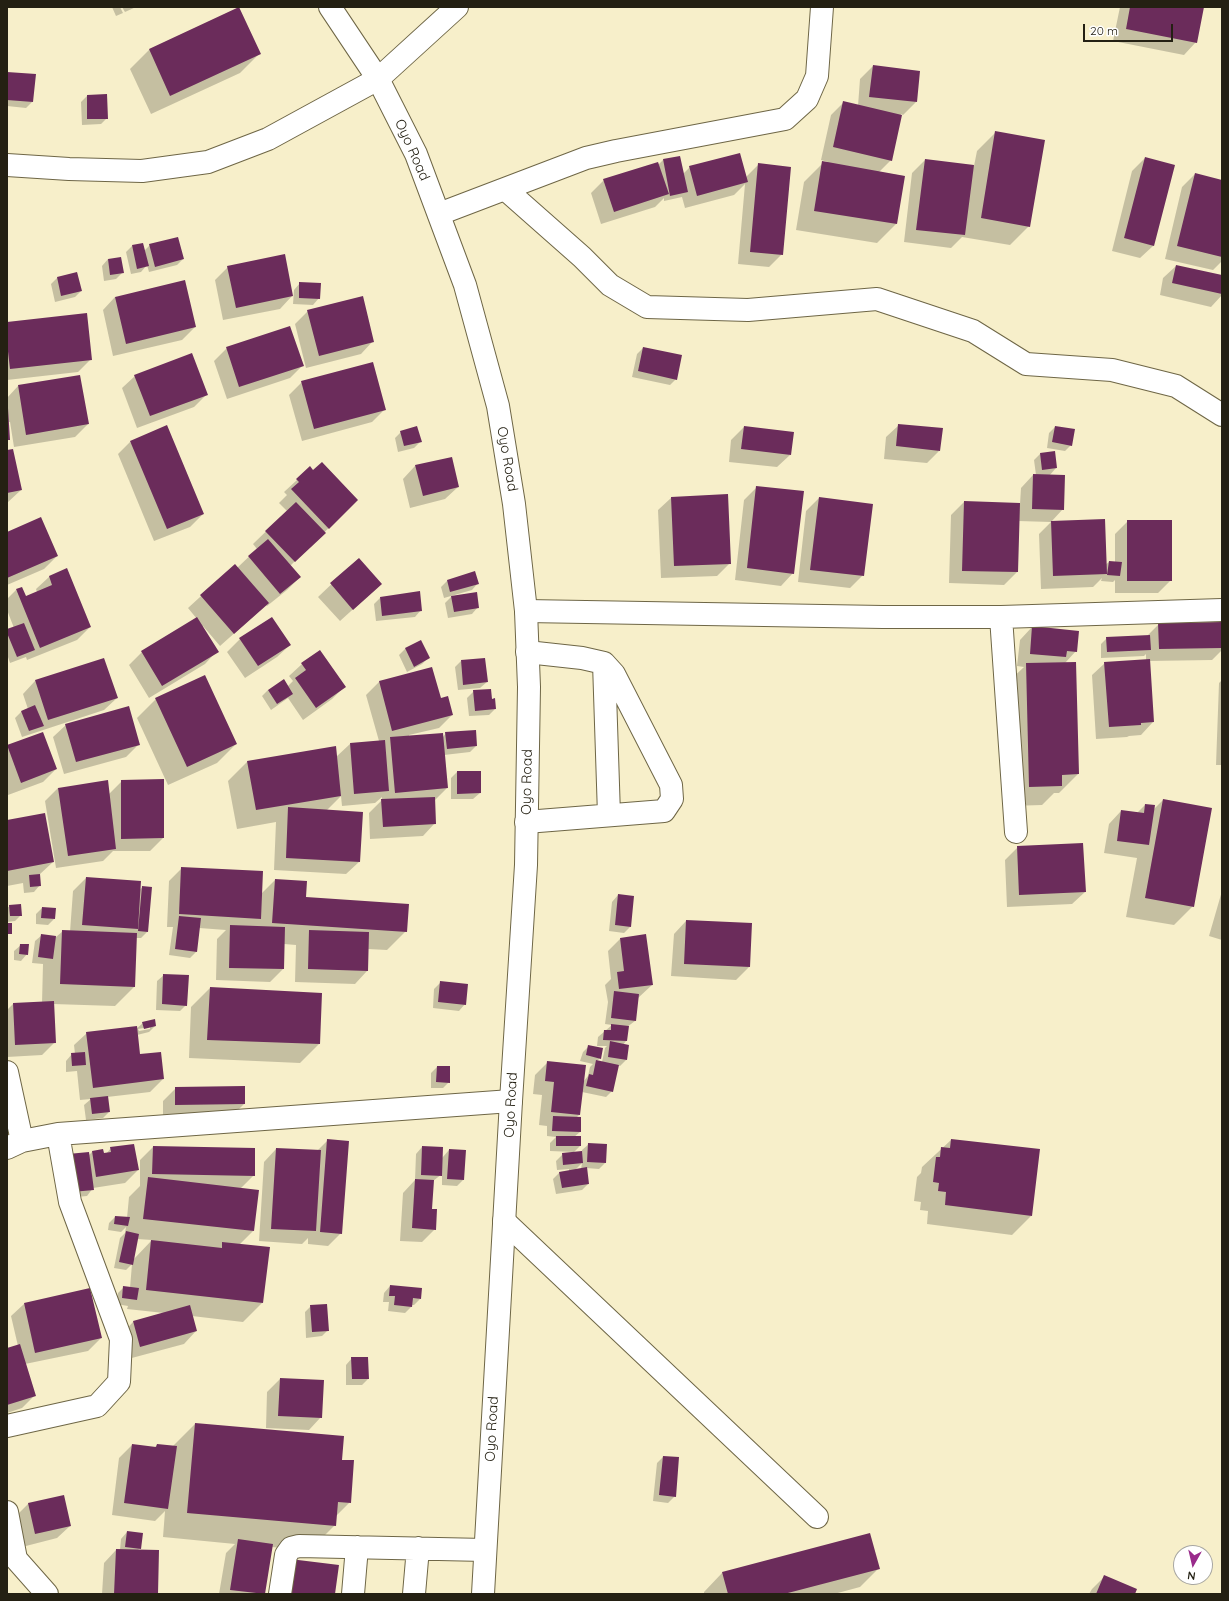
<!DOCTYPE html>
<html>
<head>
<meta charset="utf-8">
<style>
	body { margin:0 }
	#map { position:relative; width:1229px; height:1601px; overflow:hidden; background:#f7efca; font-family:Quicksand,sans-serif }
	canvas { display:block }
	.frame { position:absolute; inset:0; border:8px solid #242013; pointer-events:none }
	.north { position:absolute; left:1173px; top:1545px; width:40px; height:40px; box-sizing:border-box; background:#fff; border:1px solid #a7a6a1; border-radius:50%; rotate:188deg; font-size:11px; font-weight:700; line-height:16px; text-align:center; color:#242013 }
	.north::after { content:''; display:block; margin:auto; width:14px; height:18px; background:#992b8b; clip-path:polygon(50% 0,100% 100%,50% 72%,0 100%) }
	.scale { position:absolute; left:1083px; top:24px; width:90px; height:18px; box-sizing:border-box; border:2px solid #242013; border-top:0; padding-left:5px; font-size:12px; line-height:14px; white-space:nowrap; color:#242013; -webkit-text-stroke:3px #fff; paint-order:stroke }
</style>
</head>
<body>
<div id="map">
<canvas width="1229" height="1601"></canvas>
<div class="frame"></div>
<div class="north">N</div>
<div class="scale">20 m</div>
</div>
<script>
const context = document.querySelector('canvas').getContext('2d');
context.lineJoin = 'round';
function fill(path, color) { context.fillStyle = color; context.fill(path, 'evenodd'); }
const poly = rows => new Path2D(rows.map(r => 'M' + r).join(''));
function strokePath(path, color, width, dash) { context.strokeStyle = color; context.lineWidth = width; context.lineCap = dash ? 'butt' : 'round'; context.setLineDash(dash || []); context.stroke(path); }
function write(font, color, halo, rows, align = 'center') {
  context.font = font + ' Quicksand,sans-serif'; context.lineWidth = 4; context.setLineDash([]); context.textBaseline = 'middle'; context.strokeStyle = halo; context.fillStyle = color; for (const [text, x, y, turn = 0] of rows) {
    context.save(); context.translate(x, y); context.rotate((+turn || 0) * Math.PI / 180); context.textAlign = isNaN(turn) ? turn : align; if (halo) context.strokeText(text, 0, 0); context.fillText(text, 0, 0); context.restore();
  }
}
fill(poly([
	[112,7,120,7,123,13,116,16],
	[122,7,136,7,125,12],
	[1120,7,1203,7,1196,42,1184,55,1113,41],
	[239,9,259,54,240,73,151,114,130,69,149,50],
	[873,66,916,102,903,115,901,114,891,160,879,172,904,176,896,224,877,243,796,230,804,182,823,163,828,163,828,162,821,160,831,115,844,102,858,106,860,79],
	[7,73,32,102,26,108,7,106],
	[87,96,107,118,101,124,82,125,81,102],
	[996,132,1029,226,1010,245,962,237,951,248,904,242,912,173,925,160,974,166,977,151],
	[680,157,683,174,690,167,746,177,759,164,782,254,769,267,738,264,745,184,734,195,685,208,682,197,664,201,664,198,655,207,601,224,591,193,604,180,658,165,663,160],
	[1145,158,1153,246,1140,258,1112,251,1132,171],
	[1195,174,1222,181,1222,261,1213,270,1165,259,1182,187],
	[143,244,144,251,150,245,183,259,177,265,149,272,147,265,141,272,131,274,126,252,132,246],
	[108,259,122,273,116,279,104,281,102,266],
	[1176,266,1222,276,1222,295,1211,307,1160,295,1163,278],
	[228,267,292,296,280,309,223,320,215,280],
	[77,273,81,291,75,297,55,302,51,284,57,278],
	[300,283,319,298,313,305,293,304,294,290],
	[115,297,195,327,182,340,113,356,103,310],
	[308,311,373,341,361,354,306,368,295,324],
	[7,323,91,359,78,372,7,380],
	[227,348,303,365,290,378,227,399,214,361],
	[643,348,676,379,670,385,632,377,637,354],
	[135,376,207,394,194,407,137,428,122,388],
	[302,382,385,409,372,422,302,441,289,395],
	[18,386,88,424,75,437,14,447,10,422,8,422,9,439,7,442,7,398],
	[899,425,939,451,927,463,884,459,886,437],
	[744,427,790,455,777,467,729,462,731,440],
	[1055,427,1071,445,1065,451,1047,448,1049,433],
	[401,432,421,441,414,448,398,452,395,438],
	[130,442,203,514,190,527,154,541,118,454],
	[7,451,21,490,7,503],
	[1054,452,1056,468,1049,476,1063,509,1051,522,1104,520,1105,565,1109,562,1115,562,1115,534,1128,521,1171,580,1158,593,1115,593,1115,580,1113,582,1101,581,1102,578,1093,587,1041,589,1039,534,1051,522,1018,521,1017,572,1004,585,949,583,951,515,964,502,1020,504,1021,488,1033,475,1036,475,1034,460,1040,454],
	[415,466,458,487,445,499,410,508,403,479],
	[297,480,344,513,290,566,300,577,287,590,267,606,266,605,220,646,203,626,202,627,217,651,205,664,149,698,129,665,142,652,197,619,188,608,235,565,237,568,257,549,253,544,287,511,279,503,287,495,284,492],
	[757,487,793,573,781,586,735,580,744,500],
	[727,495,730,563,717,576,661,578,658,510,671,498],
	[819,498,863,575,850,588,798,582,806,511],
	[7,533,57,556,44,569,7,585],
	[358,559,381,584,340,621,318,597],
	[67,570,90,627,77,640,27,660,26,657,10,663,7,654,7,630,14,628,7,610,7,599,16,590,25,597,37,592,36,589,49,577],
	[447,581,478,583,472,590,444,598,441,587],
	[451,597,478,607,472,614,448,618,445,603],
	[380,598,421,610,415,617,376,621,374,604],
	[1222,623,1222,650,1212,660,1149,661,1153,722,1141,735,1129,736,1127,737,1096,739,1092,675,1105,663,1146,660,1146,654,1144,656,1101,658,1101,644,1107,638,1147,636,1159,624],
	[1032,627,1076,651,1065,663,1078,774,1059,793,1054,793,1042,805,1010,806,1007,683,1024,667,1017,666,1020,640],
	[240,639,290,645,277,657,245,678,227,652],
	[420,641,428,658,422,664,407,672,399,655,405,649],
	[461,661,487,682,480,688,458,690,455,667],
	[302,664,345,686,332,699,303,720,288,698,271,710,262,696,268,690,287,687,293,681,289,676],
	[432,668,440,699,452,715,439,728,409,735,409,737,443,737,446,733,476,746,470,752,444,755,447,788,434,801,435,823,423,836,370,839,369,813,382,800,382,797,375,803,342,806,341,796,326,811,359,862,346,874,274,870,276,822,237,829,228,781,247,762,335,747,336,757,350,744,379,741,366,695,379,682],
	[1222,680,1222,765,1216,765,1219,683],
	[35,681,117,698,104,710,22,737,15,718,21,712,28,709,23,694],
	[474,691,491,700,495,709,489,715,469,716,467,698],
	[156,699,236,744,217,763,168,785,137,718],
	[67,724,138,745,126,757,64,774,53,737],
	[42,733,56,769,43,782,8,795,7,746],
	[457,772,480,793,473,799,451,799,451,778],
	[163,780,163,838,150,851,113,851,103,861,56,868,45,801,58,788,109,794,122,781],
	[1163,800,1193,906,1174,925,1126,917,1137,858,1104,853,1109,824,1121,811,1137,813,1145,805,1153,810],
	[7,821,53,862,39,875,40,885,34,892,24,893,23,883,7,886],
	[1018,847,1085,892,1072,904,1007,907,1005,860],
	[182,868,261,894,275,880,305,898,406,931,387,950,368,949,367,971,355,984,295,982,296,945,284,944,283,969,270,982,216,980,217,939,226,930,199,928,196,952,190,958,169,955,173,927,167,927,169,881],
	[86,878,139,890,143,887,147,932,141,938,135,938,134,987,115,1006,53,1004,55,1042,42,1055,7,1057,7,1010,13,1004,42,1003,43,964,32,963,35,941,42,935,56,937,63,931,70,932,73,891],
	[1222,891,1222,940,1209,936],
	[618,895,630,927,624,933,609,931,612,902],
	[10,906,21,915,15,921,7,922,7,908],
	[42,908,54,919,48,925,36,924,36,914],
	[686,921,749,967,736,980,671,976,674,934],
	[620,939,652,985,638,998,635,1021,627,1027,626,1041,623,1045,626,1060,620,1066,618,1065,612,1091,606,1097,582,1092,579,1115,576,1118,580,1132,574,1137,580,1146,574,1152,550,1151,550,1143,556,1137,547,1136,547,1126,539,1125,542,1095,533,1094,535,1075,548,1062,583,1082,588,1076,590,1067,593,1064,580,1061,583,1052,589,1046,600,1058,597,1061,602,1062,605,1048,607,1046,597,1046,598,1037,612,1025,605,1024,608,1002,605,985,611,979,608,951],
	[21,945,27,954,21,961,14,960,14,951],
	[164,975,186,1005,180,1011,156,1010,157,981],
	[441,982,465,1004,459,1011,433,1008,434,989],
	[210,988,319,1044,300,1063,189,1058,191,1007],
	[143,1023,155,1026,149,1032,137,1035,139,1055,163,1079,150,1092,107,1097,109,1112,103,1118,86,1120,84,1105,91,1099,80,1100,77,1071,66,1072,66,1061,72,1054,75,1054,74,1045,87,1033,136,1029],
	[150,1027,150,1029,139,1031,138,1029],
	[437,1067,449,1082,443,1088,431,1088,431,1073],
	[176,1088,244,1104,232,1116,163,1117,163,1101],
	[328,1140,341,1233,328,1246,308,1244,308,1238,302,1244,259,1241,264,1162,276,1149,317,1151],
	[951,1140,1031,1216,1012,1235,927,1224,928,1211,920,1210,921,1202,914,1201,917,1177,921,1173,922,1167],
	[589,1144,605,1163,599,1169,586,1168,588,1184,582,1190,556,1194,553,1179,560,1172,569,1171,569,1169,557,1170,556,1161,563,1154,582,1152,582,1150],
	[582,1163,581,1169,575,1170],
	[153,1147,254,1175,240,1189,253,1231,239,1245,268,1248,262,1303,243,1322,192,1316,196,1331,184,1344,128,1359,121,1335,133,1322,164,1313,127,1309,128,1306,116,1304,118,1293,124,1287,130,1288,132,1264,126,1270,114,1268,120,1238,125,1233,126,1227,121,1232,108,1230,109,1223,115,1217,127,1218,129,1197,140,1186,140,1160],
	[137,1239,152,1240,133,1260],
	[422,1147,442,1158,449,1150,463,1180,457,1186,442,1185,442,1174,433,1181,431,1210,435,1229,422,1242,400,1241,403,1193,415,1180,416,1154],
	[111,1148,138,1170,125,1183,93,1188,87,1196,66,1198,89,1155,92,1152,102,1150,103,1154,106,1154],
	[390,1286,420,1299,414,1305,411,1305,411,1307,405,1313,388,1311,389,1302,383,1302,384,1293],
	[24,1304,101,1338,88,1351,25,1364,35,1395,22,1408,7,1413,7,1349,18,1346,11,1316],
	[311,1306,328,1330,322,1336,306,1338,305,1312],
	[352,1358,368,1379,362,1385,346,1385,346,1365],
	[280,1379,321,1417,309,1430,266,1428,267,1392],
	[195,1424,343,1437,341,1460,350,1502,336,1516,335,1525,310,1550,271,1547,264,1594,219,1594,226,1553,235,1544,163,1537,165,1511,155,1521,112,1515,119,1458,132,1445,154,1448,157,1445,172,1447],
	[663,1457,675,1496,668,1503,653,1501,657,1463],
	[63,1496,70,1526,57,1538,22,1547,15,1517,28,1504],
	[127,1532,140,1548,137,1551,157,1594,102,1594,104,1563,116,1550,120,1550,121,1539],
	[879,1568,860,1587,834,1594,704,1594,704,1592,722,1573],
	[1105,1576,1133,1594,1089,1594,1092,1589]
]), '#0003');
fill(poly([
	[239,7,261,54,170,96,149,49],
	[1130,7,1204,7,1197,43,1126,29],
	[873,65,920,71,917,102,869,97],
	[7,72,36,74,33,102,7,100],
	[107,94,108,119,87,119,87,95],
	[843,101,902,115,892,161,833,147],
	[995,131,1045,140,1030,227,981,218],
	[740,153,748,182,697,196,689,166],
	[680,156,688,192,670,196,663,159],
	[1145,157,1175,165,1154,246,1124,238],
	[925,159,974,165,965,235,916,230],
	[822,161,905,176,897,224,814,211],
	[658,162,669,194,614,212,603,179],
	[758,163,791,167,783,255,750,252],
	[1195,173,1222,180,1222,257,1177,246],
	[178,237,184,259,155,267,149,244],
	[143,243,149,266,137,269,132,245],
	[285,254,293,296,236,308,227,266],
	[121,257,124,273,110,275,108,259],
	[1176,265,1222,275,1222,294,1172,283],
	[77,272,82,291,61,296,57,277],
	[185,280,196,327,126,344,115,297],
	[299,282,321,283,320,299,299,298],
	[363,296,374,342,319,356,307,310],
	[87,313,92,360,10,369,7,343,7,322],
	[290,326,304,366,239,387,226,347],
	[643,347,682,355,677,380,638,371],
	[192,353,208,395,150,416,134,375],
	[373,362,386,410,314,429,301,381],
	[80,375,89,424,26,435,18,385],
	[7,408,8,408,10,440,7,440],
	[898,424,943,428,940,451,896,446],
	[167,425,204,514,167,529,130,441],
	[417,426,422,442,404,446,400,431],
	[744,426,794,432,791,455,741,449],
	[1055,426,1075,429,1072,446,1052,442],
	[13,449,22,490,7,493,7,450],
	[1055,451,1057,468,1042,470,1040,453],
	[452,457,459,487,423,496,415,465],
	[322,462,358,500,329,529,291,489,299,482,296,479,310,466,313,470],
	[1033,474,1065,475,1064,510,1032,509],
	[756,486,804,491,794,574,747,568],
	[728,494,731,564,674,566,671,497],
	[819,497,873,504,864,576,810,570],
	[964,501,1020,503,1018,572,962,571],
	[296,502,326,533,295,562,265,531],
	[41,517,58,556,7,578,7,532],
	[1105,519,1107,574,1053,576,1051,521],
	[1127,520,1172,520,1172,581,1127,581],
	[268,539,301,577,280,594,248,556],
	[359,558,382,584,353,610,330,583],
	[1109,561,1122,562,1120,576,1107,575],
	[235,564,269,603,234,634,200,595],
	[67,568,91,627,40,648,16,589,22,587,26,596,52,585,49,576],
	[475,571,479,584,450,592,447,580],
	[420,591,422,611,382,616,380,597],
	[477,592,479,608,454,612,451,596],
	[197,617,219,652,162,686,141,651],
	[272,617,291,645,258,666,239,638],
	[1222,622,1222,648,1159,649,1158,623],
	[24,623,35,650,17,657,7,633,7,629],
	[1032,626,1079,631,1077,652,1067,651,1066,657,1030,654],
	[1150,635,1151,650,1107,652,1106,637],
	[421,640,430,658,414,667,405,648],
	[320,650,346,687,316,708,295,678,306,670,301,663],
	[104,658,118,698,48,720,35,680],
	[485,658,488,682,463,685,461,660],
	[1150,659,1154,722,1141,723,1141,725,1109,727,1104,662],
	[1076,662,1079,774,1062,775,1062,786,1029,787,1026,663],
	[432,667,441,698,448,696,453,715,392,731,379,681],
	[205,675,237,744,187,767,155,698],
	[284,679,293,694,277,704,268,690],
	[491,689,492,699,495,698,496,709,475,711,473,690],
	[35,705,44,726,29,731,21,711],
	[129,706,140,745,76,762,65,724],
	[476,730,477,746,447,749,445,732],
	[43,732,57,769,21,783,7,745],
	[443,733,448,788,395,793,390,737],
	[385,740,389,791,354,794,350,743],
	[336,746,341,796,256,810,247,761],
	[457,771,481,771,481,793,457,794],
	[164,779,164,838,121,839,121,780],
	[108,780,116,849,68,856,58,788],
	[435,797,436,824,383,827,381,799],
	[1163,799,1212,808,1194,907,1145,898],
	[1145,804,1155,805,1149,845,1117,841,1121,810,1144,813],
	[288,807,363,812,360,862,286,858],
	[45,813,54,862,7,871,7,820],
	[1083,843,1086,892,1019,895,1017,846],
	[181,867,263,871,261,919,179,914],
	[40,874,41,886,30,887,29,875],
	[86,877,141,881,138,929,82,925],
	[275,879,307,881,306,897,409,904,407,932,272,923],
	[142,886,152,887,148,932,138,931],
	[618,894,634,896,631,927,615,925],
	[21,904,22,916,10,916,9,905],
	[42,907,56,908,55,919,41,918],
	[179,916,201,918,197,952,175,949],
	[686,920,752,923,750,967,684,964],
	[7,923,12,923,12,934,7,934],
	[230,925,285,927,284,969,229,968],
	[62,930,137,933,135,987,60,984],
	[309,930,369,932,368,971,308,969],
	[41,934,56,936,53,959,38,957],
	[646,934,653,985,619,989,617,972,624,971,620,938],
	[20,944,29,944,28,955,19,954],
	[163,974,189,975,187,1006,162,1004],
	[440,981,468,984,466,1005,438,1002],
	[210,987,322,993,320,1044,207,1040],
	[614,991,639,994,636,1021,611,1018],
	[54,1001,56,1043,15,1045,13,1003],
	[155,1019,156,1026,144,1029,142,1022],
	[611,1024,629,1026,627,1041,603,1040,604,1030,611,1030],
	[137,1026,140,1054,161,1052,164,1079,93,1088,86,1032],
	[610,1041,629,1045,627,1060,608,1057],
	[588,1045,603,1048,601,1059,586,1055],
	[85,1052,86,1065,72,1066,71,1053],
	[596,1060,619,1065,613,1092,586,1086,589,1074,593,1075],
	[547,1061,586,1065,580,1115,551,1112,554,1082,545,1081],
	[437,1066,450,1066,450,1083,436,1082],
	[245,1086,245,1104,175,1105,175,1087],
	[108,1096,110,1112,92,1114,90,1098],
	[553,1116,581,1117,581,1132,552,1131],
	[556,1136,581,1136,581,1146,556,1146],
	[327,1139,349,1141,342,1234,320,1232],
	[951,1139,1040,1149,1032,1216,945,1205,946,1192,938,1191,939,1183,933,1182,936,1157,940,1157,941,1147,950,1148],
	[588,1143,607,1144,606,1163,587,1162],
	[134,1144,139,1170,96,1177,92,1151,103,1149,104,1153,111,1152,110,1147],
	[153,1146,255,1148,255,1176,152,1174],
	[422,1146,443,1147,442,1176,421,1175],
	[276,1148,321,1150,316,1231,271,1229],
	[449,1149,466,1150,464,1180,447,1179],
	[582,1151,583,1163,563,1165,562,1153],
	[89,1152,94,1190,72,1192,68,1154],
	[587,1167,589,1184,562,1188,559,1172],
	[148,1177,259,1190,254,1231,143,1219],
	[415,1179,434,1180,432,1209,437,1209,436,1230,412,1228],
	[115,1216,130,1217,128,1226,114,1224],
	[126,1231,139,1234,133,1265,119,1262],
	[151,1240,222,1248,222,1242,270,1247,263,1303,146,1290],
	[390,1285,422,1288,421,1299,413,1298,412,1307,394,1305,395,1296,389,1296],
	[123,1286,139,1288,137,1300,122,1298],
	[90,1288,102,1338,35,1353,24,1303],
	[327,1304,329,1331,312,1332,310,1305],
	[190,1305,197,1331,140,1347,133,1321],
	[20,1344,36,1396,7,1405,7,1348],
	[351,1357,368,1357,369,1379,352,1379],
	[280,1378,324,1380,322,1418,278,1416],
	[195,1423,344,1436,342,1460,354,1460,351,1503,338,1502,336,1526,187,1513],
	[132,1444,156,1447,157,1444,177,1446,168,1509,124,1503],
	[663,1456,679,1457,676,1497,659,1495],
	[64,1495,71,1526,35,1534,28,1503],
	[127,1531,143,1533,141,1549,125,1547],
	[870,1533,880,1569,784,1594,728,1594,722,1572],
	[238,1539,273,1544,265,1594,230,1590],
	[116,1549,159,1550,158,1594,114,1594],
	[290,1559,339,1565,335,1594,286,1594],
	[1104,1575,1137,1589,1135,1594,1096,1594]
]), '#6b2c5b');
const minor = poly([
	[7,165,69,169,142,171,208,162,268,139,378,79,457,7],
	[505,189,582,257,610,285,647,307,748,310,877,299,973,331,1026,364,1112,370,1176,386,1222,415],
	[439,214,586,158,616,151,785,119,807,99,817,76,822,7],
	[526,611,883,617,1001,617,1222,610],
	[1001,617,1016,832],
	[604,663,609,815],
	[526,822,664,811,672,799,671,785,614,674,604,663,582,658,527,652],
	[7,1072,22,1141],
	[7,1148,22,1141,58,1134,511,1101],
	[504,1221,817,1517],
	[7,1426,97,1406,119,1382,121,1339,70,1202,58,1134],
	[7,1512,16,1559,47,1594],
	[280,1594,286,1555,291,1548,299,1546,485,1550],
	[353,1594,357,1547],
	[414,1594,418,1548]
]);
const highway = poly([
	[330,7,378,79,416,154,465,285,498,406,514,504,526,611,529,687,526,865,511,1101,483,1594]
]);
strokePath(minor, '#6e6646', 24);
strokePath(highway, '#6e6646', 24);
strokePath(minor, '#fff', 22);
strokePath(highway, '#fff', 22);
write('14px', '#242013', '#fff', [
	["Oyo Road",412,150,66],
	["Oyo Road",507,459,80],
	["Oyo Road",527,782,-89],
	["Oyo Road",511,1105,-87],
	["Oyo Road",492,1429,-87]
]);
</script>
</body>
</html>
